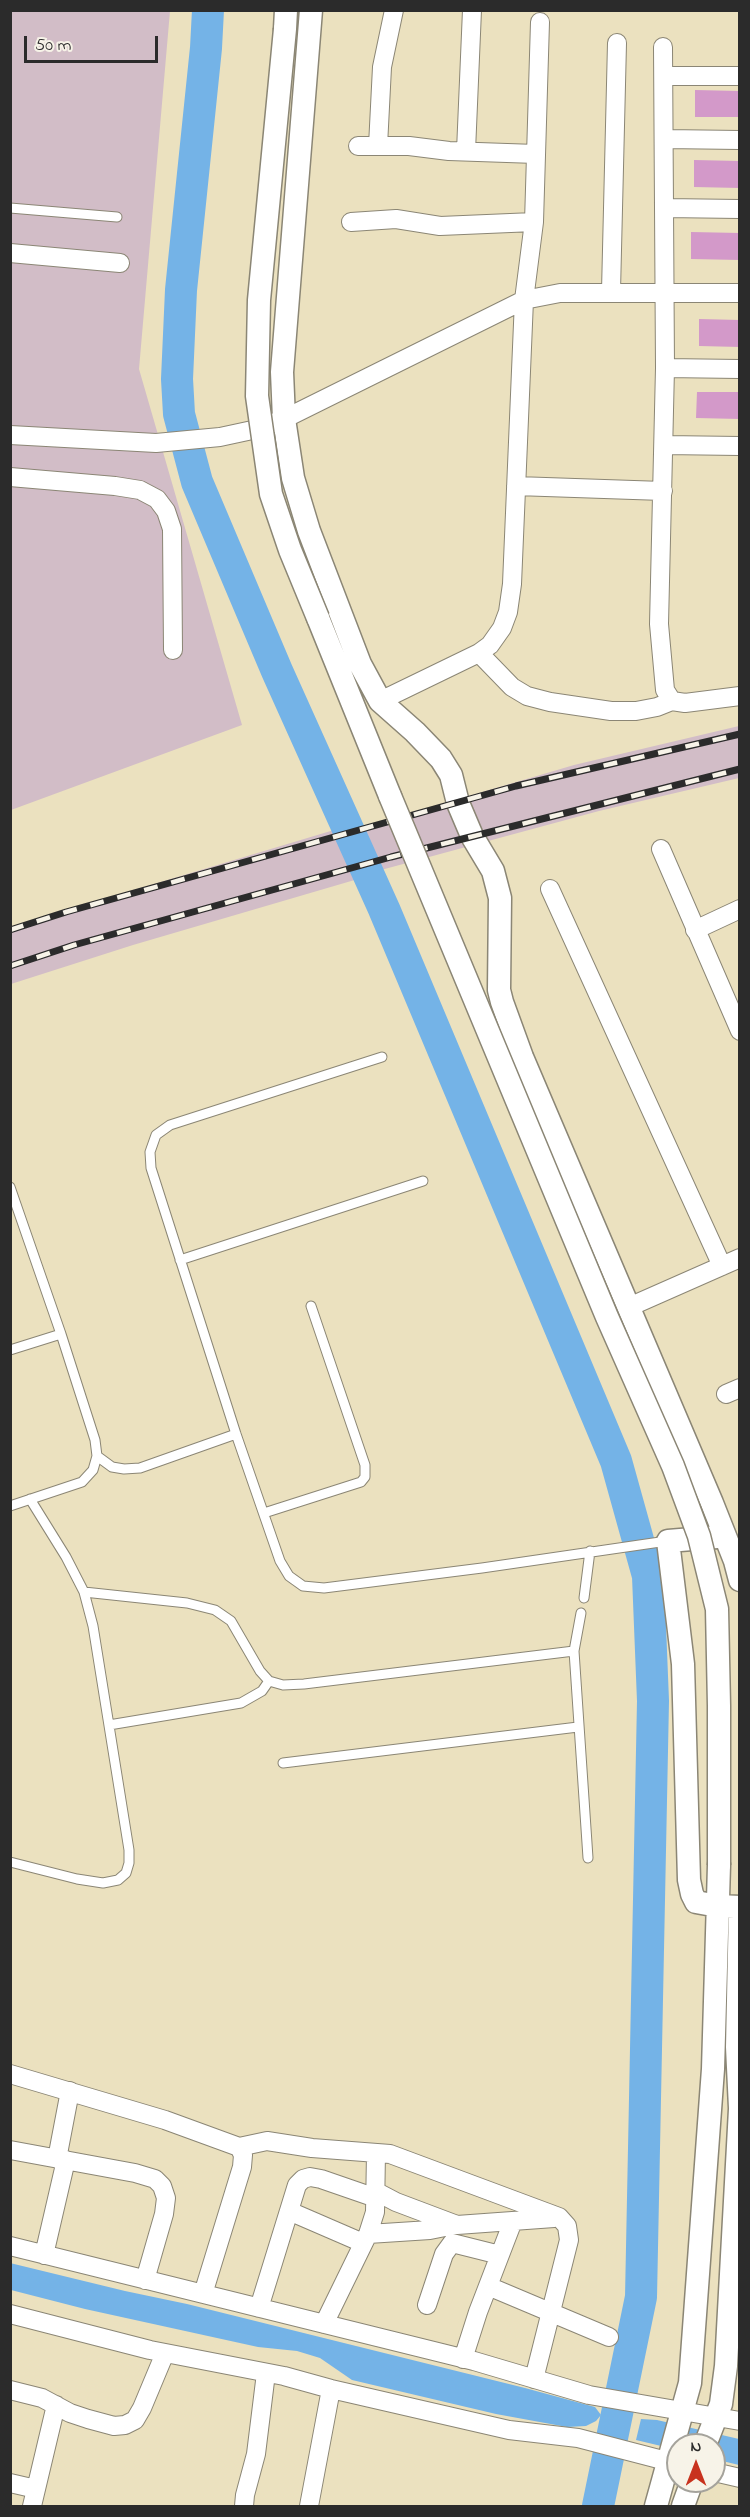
<!DOCTYPE html>
<html>
<head>
<meta charset="utf-8">
<style>
	body { margin:0 }
	#map { position:relative; width:750px; height:2517px; overflow:hidden; background:#ebe1bf; font-family:"Indie Flower",sans-serif }
	canvas { display:block }
	.frame { position:absolute; inset:0; border:12px solid #2b2b2b; pointer-events:none }
	.north { position:absolute; left:666px; top:2433px; width:60px; height:60px; box-sizing:border-box; background:#f7f3e8; border:2px solid #a5a39c; border-radius:50%; rotate:0deg; font-size:16px; font-weight:700; line-height:24px; text-align:center; color:#2b2b2b }
	.north::after { content:''; display:block; margin:auto; width:21px; height:27px; background:#c8321e; clip-path:polygon(50% 0,100% 100%,50% 72%,0 100%) }
	.scale { position:absolute; left:24px; top:36px; width:134px; height:27px; box-sizing:border-box; border:3px solid #2b2b2b; border-top:0; padding-left:8px; font-size:18px; line-height:21px; white-space:nowrap; color:#2b2b2b; -webkit-text-stroke:4px #f7f3e8; paint-order:stroke }
</style>
</head>
<body>
<div id="map">
<canvas width="750" height="2517"></canvas>
<div class="frame"></div>
<div class="north">N</div>
<div class="scale">50 m</div>
</div>
<script>
const context = document.querySelector('canvas').getContext('2d');
context.lineJoin = 'round';
function fill(path, color) { context.fillStyle = color; context.fill(path, 'evenodd'); }
const poly = rows => new Path2D(rows.map(r => 'M' + r).join(''));
function strokePath(path, color, width, dash) { context.strokeStyle = color; context.lineWidth = width; context.lineCap = dash ? 'butt' : 'round'; context.setLineDash(dash || []); context.stroke(path); }
fill(poly([
	[11,11,170,11,139,369,242,725,11,810],
	[739,726,739,778,599,811,381,870,364,827,574,765],
	[334,830,358,879,133,945,11,984,11,927]
]), '#d2bdc7');
fill(poly([
	[10,2263,125,2291,187,2304,525,2388,595,2407,601,2415,596,2421,586,2426,567,2427,496,2414,352,2380,320,2358,297,2351,258,2347,85,2309,11,2290],
	[641,2419,657,2420,739,2439,739,2465,714,2459,714,2445,678,2445,678,2450,636,2440]
]), '#74b3e7');
strokePath(poly([
	[208,10,206,48,181,290,177,379,179,414,197,482,277,671,384,909,616,1461,648,1576,653,1701,641,2297,598,2506]
]), '#74b3e7', 32);
fill(poly([
	[695,90,740,91,740,117,695,117],
	[694,160,740,161,740,188,694,187],
	[691,232,740,233,740,260,691,259],
	[699,319,740,320,740,347,699,346],
	[697,392,740,392,740,419,696,418]
]), '#d399c9');
const service = poly([
	[10,208,117,217],
	[382,1057,170,1125,156,1135,150,1152,151,1168,236,1434,280,1561,289,1576,303,1586,324,1588,482,1568,667,1541],
	[10,1187,61,1334,95,1440,97,1456,93,1470,82,1482,10,1506],
	[180,1260,423,1181],
	[10,1350,61,1334],
	[97,1456,112,1467,124,1469,140,1468,236,1434],
	[264,1513,361,1482,365,1477,365,1465,311,1306],
	[84,1592,187,1603,215,1610,231,1621,260,1671,269,1681,283,1685,304,1684,574,1651],
	[584,1598,590,1551],
	[581,1613,574,1651,588,1858],
	[109,1725,241,1703,262,1691,269,1681],
	[283,1763,578,1727],
	[10,1862,77,1879,103,1883,118,1880,126,1873,129,1863,129,1850,93,1626,84,1592,66,1557,30,1499]
]);
const minor = poly([
	[663,47,665,368,659,624,665,690,672,701,685,703,740,696],
	[664,76,740,76],
	[665,139,740,140],
	[358,146,409,146,449,151,536,154],
	[378,146,382,67,394,10],
	[466,151,472,10],
	[665,208,740,209],
	[351,222,396,219,440,226,534,222],
	[10,253,120,263],
	[611,291,617,43],
	[665,368,740,369],
	[10,435,156,443,220,437,257,429,284,419,524,300,560,293,740,293],
	[664,445,740,446],
	[10,477,115,486,140,490,157,499,166,511,172,529,173,650],
	[516,486,663,491],
	[479,653,512,687,527,696,550,702,611,711,636,711,657,707,672,701],
	[380,701,479,653,490,645,502,628,508,612,512,584,524,300,534,222,540,22],
	[661,849,740,1031],
	[550,889,722,1266],
	[695,930,740,909],
	[629,1307,740,1258],
	[726,1394,740,1388],
	[10,2074,165,2120,239,2147,243,2155,242,2167,203,2294],
	[239,2147,267,2141,312,2148,390,2154,559,2217,567,2226,569,2240,534,2379],
	[10,2150,135,2173,155,2179,162,2186,166,2198,164,2214,145,2280],
	[57,2159,70,2091],
	[377,2192,396,2202,457,2225,554,2218],
	[289,2211,363,2243],
	[368,2234,430,2230,455,2225],
	[10,2246,474,2361,589,2395,740,2421],
	[44,2255,66,2160],
	[488,2286,609,2337],
	[427,2305,444,2254,452,2243,500,2255],
	[259,2308,297,2185,303,2179,310,2177,321,2179,376,2198],
	[10,2314,150,2350,284,2376,331,2389,509,2430,578,2438,678,2464],
	[324,2324,368,2234,375,2212,376,2153],
	[463,2359,478,2312,513,2221],
	[10,2390,42,2398,70,2413,88,2419,114,2426,125,2425,135,2420,142,2408,165,2353],
	[714,2472,740,2478],
	[10,2483,36,2489],
	[32,2506,56,2405],
	[244,2506,245,2495,256,2454,266,2373],
	[309,2506,331,2389]
]);
const tertiary = poly([
	[311,10,282,372,284,419,293,478,309,531,360,664,380,701,415,732,441,759,451,775,458,803,472,836,493,871,500,898,499,990,502,1002,522,1057,712,1503,735,1561,740,1580],
	[285,29,286,10],
	[318,618,390,796],
	[717,1537,668,1541,683,1664,689,1880,692,1894,696,1902,718,1906,740,1907],
	[740,1907,737,2047,740,2108],
	[705,2445,721,2404,726,2366,740,2109],
	[656,2506,690,2383,713,2069,719,1865],
	[683,2506,692,2481]
]);
strokePath(service, '#8b8675', 11);
strokePath(minor, '#8b8675', 20);
strokePath(tertiary, '#8b8675', 25);
strokePath(service, '#fff', 9);
strokePath(minor, '#fff', 18);
strokePath(tertiary, '#fff', 22);
const rail = poly([
	[10,930,66,912,516,786,740,734],
	[10,966,74,945,391,857,740,769]
]);
strokePath(rail, '#2b2b2b', 7);
strokePath(rail, '#f7f3e8', 4.5, [14]);
const tertiaryBridge = poly([
	[285,29,259,300,257,396,271,494,290,550,318,618],
	[390,796,607,1317,673,1466,699,1536,717,1609,719,1706,719,1865]
]);
strokePath(tertiaryBridge, '#8b8675', 25, []);
strokePath(tertiaryBridge, '#fff', 22);
</script>
</body>
</html>
